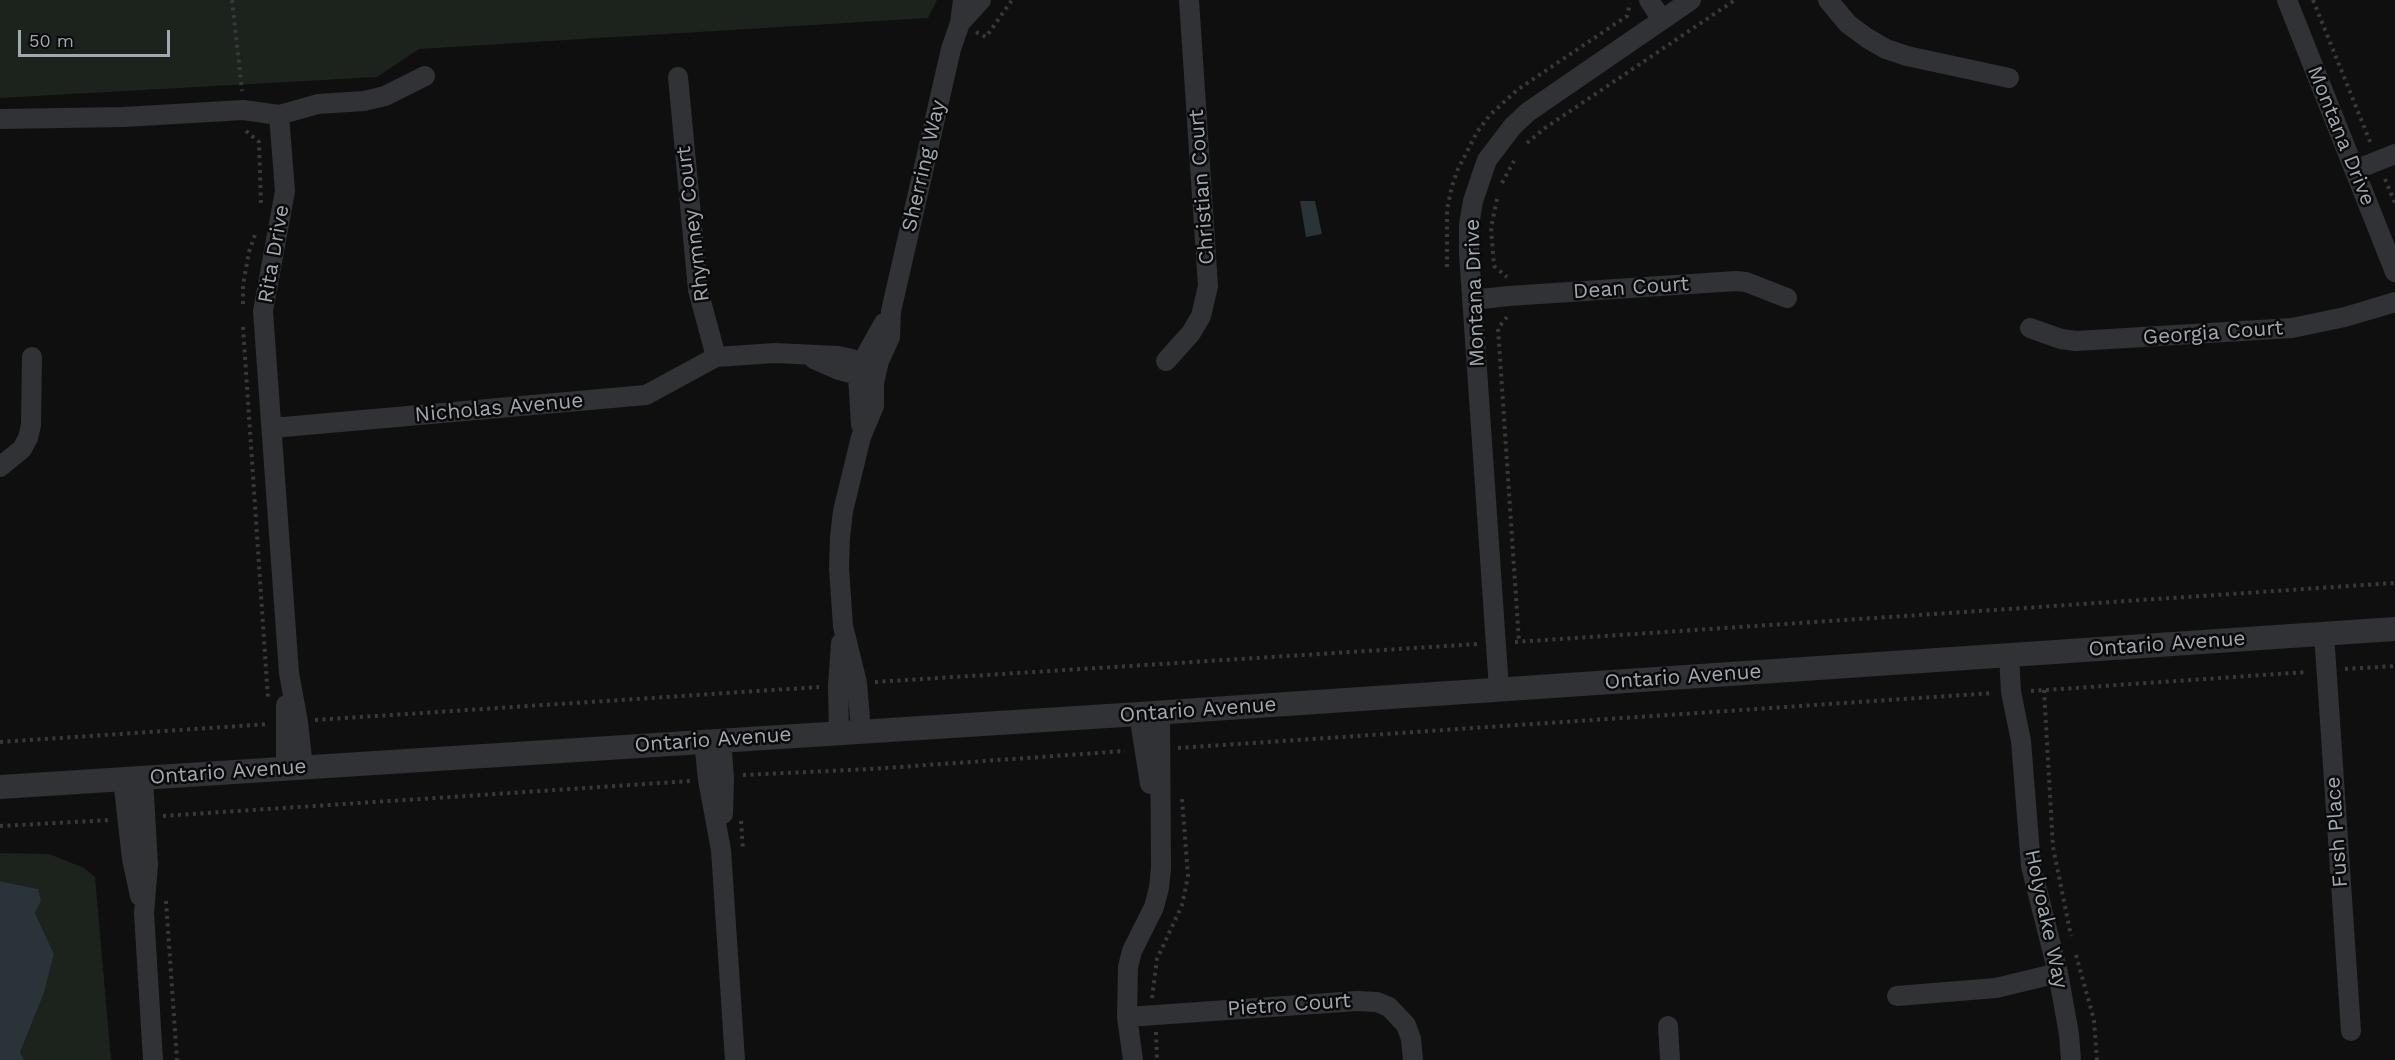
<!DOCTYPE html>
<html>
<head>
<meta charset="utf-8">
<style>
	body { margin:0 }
	#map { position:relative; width:2395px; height:1060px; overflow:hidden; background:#0f0f10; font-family:"Work Sans",sans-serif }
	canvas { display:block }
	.scale { position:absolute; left:18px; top:30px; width:152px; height:27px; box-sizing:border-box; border:3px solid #a1a8b0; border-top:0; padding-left:8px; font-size:18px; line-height:21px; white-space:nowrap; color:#a1a8b0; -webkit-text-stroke:4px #0a0a0b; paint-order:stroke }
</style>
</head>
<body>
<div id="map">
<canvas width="2395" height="1060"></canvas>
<div class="scale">50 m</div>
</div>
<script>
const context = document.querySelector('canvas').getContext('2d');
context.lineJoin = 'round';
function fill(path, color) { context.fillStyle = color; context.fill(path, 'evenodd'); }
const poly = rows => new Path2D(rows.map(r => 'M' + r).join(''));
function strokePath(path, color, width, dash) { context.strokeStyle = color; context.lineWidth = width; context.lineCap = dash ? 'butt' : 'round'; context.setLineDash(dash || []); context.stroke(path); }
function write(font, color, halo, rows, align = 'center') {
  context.font = font + ' "Work Sans",sans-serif'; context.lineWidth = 5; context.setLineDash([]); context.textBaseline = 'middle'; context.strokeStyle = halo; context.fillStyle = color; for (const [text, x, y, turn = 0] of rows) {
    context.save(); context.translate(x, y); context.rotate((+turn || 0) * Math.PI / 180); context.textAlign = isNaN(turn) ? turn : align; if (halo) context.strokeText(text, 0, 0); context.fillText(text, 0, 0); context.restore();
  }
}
fill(poly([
	[0,0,937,0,928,18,419,49,377,77,0,98],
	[0,853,49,854,84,868,95,877,111,1060,24,1060,20,1054,44,993,54,954,35,913,38,889,0,881]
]), '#1c231c');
fill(poly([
	[1300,201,1315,201,1322,234,1306,237],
	[0,881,38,889,41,900,35,913,54,954,44,993,20,1053,24,1060,0,1060]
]), '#2a3338');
strokePath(poly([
	[232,0,242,91],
	[2313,0,2371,144],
	[976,32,986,37,1012,0],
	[246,131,259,142,261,204],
	[1527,143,1545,128,1735,0],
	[2385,179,2395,203],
	[1502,183,1514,161],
	[1497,199,1491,228,1494,266,1507,277],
	[1447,267,1447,209,1452,186,1458,169,1477,132,1490,115,1517,90,1627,16,1630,3],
	[243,304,243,285,249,252,256,232],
	[1507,317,1498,328,1519,642],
	[243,327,268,699],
	[1515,642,2395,583],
	[2345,669,2395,666],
	[875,682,1478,644],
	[2044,690,2053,847,2071,936],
	[2031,691,2307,672],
	[315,720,819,687],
	[0,742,269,724],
	[1178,748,1993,693],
	[743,775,871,769,1125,751],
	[163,816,691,781],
	[741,821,743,850],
	[0,826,111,820],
	[166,901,177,1060],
	[2076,955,2094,1020,2097,1060],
	[1152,998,1157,959,1182,905,1185,891,1188,876,1182,799],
	[1156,1032,1157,1060]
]), '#37393c', 4, [3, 4.5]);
strokePath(poly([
	[1649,0,1662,20],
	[1828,0,1848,24,1867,38,1886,49,1907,56,2009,78],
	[2287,0,2395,272],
	[960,23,981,0],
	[678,77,698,290,716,357,775,353,838,356,852,359,876,373],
	[279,115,318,104,364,101,385,96,425,76],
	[0,119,124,117,243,110,279,115,285,191,263,311,289,673,298,722,303,767],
	[2355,170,2395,154],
	[1472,300,1509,296,1736,281,1746,282,1787,298],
	[2030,328,2061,339,2076,341,2292,328,2345,317,2395,302],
	[814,359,839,370,858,375,871,374],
	[1166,361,1191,333,1201,316,1208,286,1189,0],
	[861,425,858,375,861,364,884,323],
	[272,428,646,395,716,357],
	[0,467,22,449,28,438,31,425,32,357],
	[2324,633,2351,1031],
	[2009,655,2011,692,2021,741,2031,866,2058,973,2069,1034,2071,1060],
	[1499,689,1469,253,1469,225,1473,201,1487,160,1513,126,1528,112,1691,0],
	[1139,714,1150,784],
	[861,731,857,683,843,626,839,568,840,537,843,511,861,437,874,406,874,383,879,361,890,337,891,311,951,49,960,23,963,0],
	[839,732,838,686,841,643],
	[721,739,724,778,723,814],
	[704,740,708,780,721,850,735,1060],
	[286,768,286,705],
	[143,778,148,865,144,913,153,1060],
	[123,779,132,859,140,896],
	[1897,996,1996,988,2058,973],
	[1127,1017,1357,1001,1377,1002,1389,1007,1406,1025,1411,1039,1413,1060],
	[1668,1026,1670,1060],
	[1133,1060,1127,1017,1128,967,1132,951,1154,907,1159,888,1161,868,1160,712]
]), '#313235', 20);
strokePath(poly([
	[0,787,1139,714,2395,629]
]), '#313235', 24);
write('21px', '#a1a8b0', '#0a0a0b', [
	["Montana Drive",2341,136,68],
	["Sherring Way",924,166,-77],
	["Christian Court",1202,187,-94],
	["Rhymney Court",693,224,-97],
	["Rita Drive",274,254,-80],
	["Dean Court",1631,288,-4],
	["Montana Drive",1475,293,-92],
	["Georgia Court",2213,333,-4],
	["Nicholas Avenue",499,408,-5],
	["Ontario Avenue",2167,644,-4],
	["Ontario Avenue",1683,677,-4],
	["Ontario Avenue",1198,710,-4],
	["Ontario Avenue",713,740,-4],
	["Ontario Avenue",228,772,-4],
	["Fush Place",2337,832,-94],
	["Holyoake Way",2046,919,78],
	["Pietro Court",1289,1005,-4]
]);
</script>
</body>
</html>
